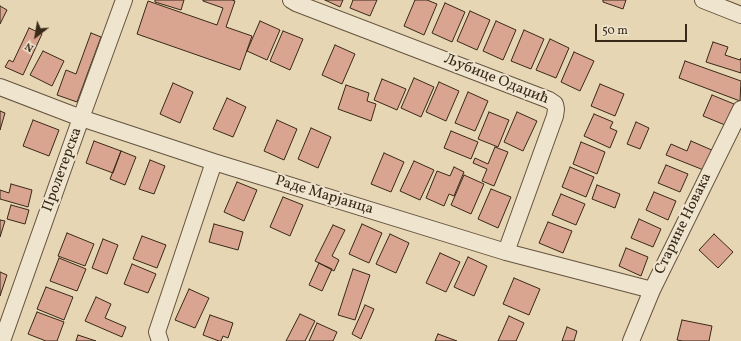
<!DOCTYPE html>
<html>
<head>
<meta charset="utf-8">
<style>
	body { margin:0 }
	#map { position:relative; width:741px; height:341px; overflow:hidden; background:#e7d6b3; font-family:Vollkorn,serif }
	canvas { display:block }
	.north { position:absolute; left:16px; top:16px; width:40px; height:40px; -webkit-text-stroke:3px #efe4ce; paint-order:stroke; rotate:211deg; font-size:11px; font-weight:700; line-height:16px; text-align:center; color:#382918 }
	.north::after { content:''; display:block; margin:auto; width:14px; height:18px; background:#382918; clip-path:polygon(50% 0,100% 100%,50% 72%,0 100%) }
	.scale { position:absolute; left:595px; top:24px; width:92px; height:18px; box-sizing:border-box; border:2px solid #382918; border-top:0; padding-left:5px; font-size:12px; line-height:14px; white-space:nowrap; color:#382918; -webkit-text-stroke:3px #efe4ce; paint-order:stroke }
</style>
</head>
<body>
<div id="map">
<canvas width="741" height="341"></canvas>
<div class="north">N</div>
<div class="scale">50 m</div>
</div>
<script>
const context = document.querySelector('canvas').getContext('2d');
context.lineJoin = 'round';
function fill(path, color) { context.fillStyle = color; context.fill(path, 'evenodd'); }
const poly = rows => new Path2D(rows.map(r => 'M' + r).join(''));
function strokePath(path, color, width, dash) { context.strokeStyle = color; context.lineWidth = width; context.lineCap = dash ? 'butt' : 'round'; context.setLineDash(dash || []); context.stroke(path); }
function write(font, color, halo, rows, align = 'center') {
  context.font = font + ' Vollkorn,serif'; context.lineWidth = 4; context.setLineDash([]); context.textBaseline = 'middle'; context.strokeStyle = halo; context.fillStyle = color; for (const [text, x, y, turn = 0] of rows) {
    context.save(); context.translate(x, y); context.rotate((+turn || 0) * Math.PI / 180); context.textAlign = isNaN(turn) ? turn : align; if (halo) context.strokeText(text, 0, 0); context.fillText(text, 0, 0); context.restore();
  }
}
const building = poly([
	[155,0,184,0,181,10,155,2,155,0],
	[203,0,232,0,235,1,226,27,252,36,240,70,137,34,148,1,217,25,223,8,203,1,203,0],
	[325,0,343,0,340,7,325,0],
	[353,0,377,0,370,16,350,8,353,0],
	[415,0,427,0,437,4,424,35,404,26,415,0],
	[603,0,626,0,623,9,603,2,603,0],
	[445,3,465,12,452,42,432,33,445,3],
	[0,6,7,10,0,24,0,6],
	[470,11,490,20,477,50,457,41,470,11],
	[260,21,280,30,267,60,247,51,260,21],
	[496,21,516,30,503,60,483,51,496,21],
	[29,28,42,34,23,75,5,67,9,60,13,62,29,28],
	[524,30,544,39,531,69,511,61,524,30],
	[283,31,303,39,290,70,270,61,283,31],
	[91,33,101,37,77,102,57,95,66,70,76,74,91,33],
	[550,39,569,48,556,78,536,70,550,39],
	[713,42,728,47,725,55,740,60,741,58,741,73,706,62,713,42],
	[335,45,355,54,342,84,322,75,335,45],
	[43,51,64,61,52,86,30,75,43,51],
	[574,52,594,61,580,91,561,82,574,52],
	[685,61,741,81,740,101,679,78,685,61],
	[414,78,434,87,421,117,401,108,414,78],
	[382,79,406,89,397,110,374,100,382,79],
	[439,82,459,91,446,121,426,112,439,82],
	[173,83,193,92,180,123,160,114,173,83],
	[600,84,624,94,615,116,591,106,600,84],
	[346,85,369,93,367,101,376,104,371,121,338,109,346,85],
	[468,92,488,101,475,131,455,123,468,92],
	[712,95,734,104,725,125,703,116,712,95],
	[227,98,246,107,233,137,213,129,227,98],
	[0,111,5,113,0,130,0,111],
	[489,112,509,120,498,147,478,139,489,112],
	[517,112,537,121,523,151,504,142,517,112],
	[594,114,613,122,610,128,617,131,610,148,584,136,594,114],
	[33,120,59,130,49,156,23,146,33,120],
	[277,120,297,129,284,160,264,151,277,120],
	[636,122,649,128,640,149,627,144,636,122],
	[311,128,331,137,318,168,298,159,311,128],
	[451,131,478,142,471,159,444,148,451,131],
	[94,141,121,151,113,173,86,163,94,141],
	[691,141,714,151,706,171,666,155,671,144,687,151,691,141],
	[581,142,605,152,597,174,573,164,581,142],
	[495,147,508,152,494,186,482,181,487,169,473,163,475,158,488,164,495,147],
	[121,151,136,157,125,185,110,179,121,151],
	[384,153,404,162,391,192,371,184,384,153],
	[150,160,165,166,154,194,139,189,150,160],
	[414,161,434,170,420,200,400,191,414,161],
	[666,165,688,174,680,192,658,183,666,165],
	[454,167,464,172,454,196,449,194,444,206,426,198,437,171,450,176,454,167],
	[570,167,594,177,586,197,562,187,570,167],
	[464,175,484,184,471,214,451,205,464,175],
	[237,182,257,190,244,221,224,212,237,182],
	[11,184,32,190,28,207,0,199,0,190,9,193,11,184],
	[597,185,620,194,615,208,592,199,597,185],
	[491,189,511,197,498,228,478,219,491,189],
	[654,192,676,201,668,220,646,210,654,192],
	[561,194,585,204,576,225,552,215,561,194],
	[283,197,303,205,290,236,270,227,283,197],
	[11,205,29,210,25,224,7,219,11,205],
	[639,219,661,229,653,247,631,238,639,219],
	[0,220,5,221,0,237,0,220],
	[548,222,572,231,563,253,539,243,548,222],
	[214,224,243,232,238,250,209,242,214,224],
	[362,224,382,233,369,263,349,254,362,224],
	[333,225,345,230,332,256,339,260,334,271,315,261,333,225],
	[67,233,94,244,85,266,58,256,67,233],
	[390,234,409,243,396,273,376,264,390,234],
	[714,234,733,252,718,268,699,250,714,234],
	[142,236,166,245,157,268,133,259,142,236],
	[103,239,118,245,107,274,92,268,103,239],
	[626,248,648,257,641,276,619,266,626,248],
	[440,253,460,262,446,292,426,283,440,253],
	[468,257,487,266,474,296,454,287,468,257],
	[59,258,86,269,77,291,50,281,59,258],
	[319,263,332,269,322,291,309,285,319,263],
	[132,264,156,274,148,293,124,284,132,264],
	[353,269,370,275,355,320,338,315,353,269],
	[0,272,7,275,0,296,0,272],
	[514,278,540,289,529,315,503,304,514,278],
	[46,287,73,297,64,320,37,309,46,287],
	[189,289,209,298,195,328,175,320,189,289],
	[96,297,111,304,105,318,126,327,122,337,85,321,96,297],
	[365,305,374,309,361,339,352,334,365,305],
	[37,312,64,322,57,341,46,341,28,334,37,312],
	[300,314,315,321,305,341,286,341,300,314],
	[210,315,233,323,228,338,223,336,221,341,219,341,203,335,210,315],
	[509,316,524,323,516,341,498,341,509,316],
	[682,320,712,326,709,341,683,341,677,340,682,320],
	[317,323,337,332,333,341,309,341,317,323],
	[567,327,577,331,574,341,562,341,567,327],
	[438,334,457,341,435,341,438,334],
	[78,335,96,341,76,341,78,335]
]);
fill(building, '#d9a590');
strokePath(building, '#382918', 1);
const minor = poly([
	[291,0,296,3,549,100,555,104,556,109,555,116,506,252],
	[703,0,741,15],
	[0,87,81,118,214,162,506,252,652,290],
	[2,341,81,118,124,0],
	[160,341,157,332,214,162],
	[631,341,652,290,741,109]
]);
strokePath(minor, '#64543f', 18);
strokePath(minor, '#efe4ce', 16);
write('15px', '#382918', '#efe4ce', [
	["Љубице Одаџић",496,80,22],
	["Пролетерска",63,170,-70],
	["Раде Марјанца",324,196,17],
	["Старине Новака",684,224,-64]
]);
</script>
</body>
</html>
